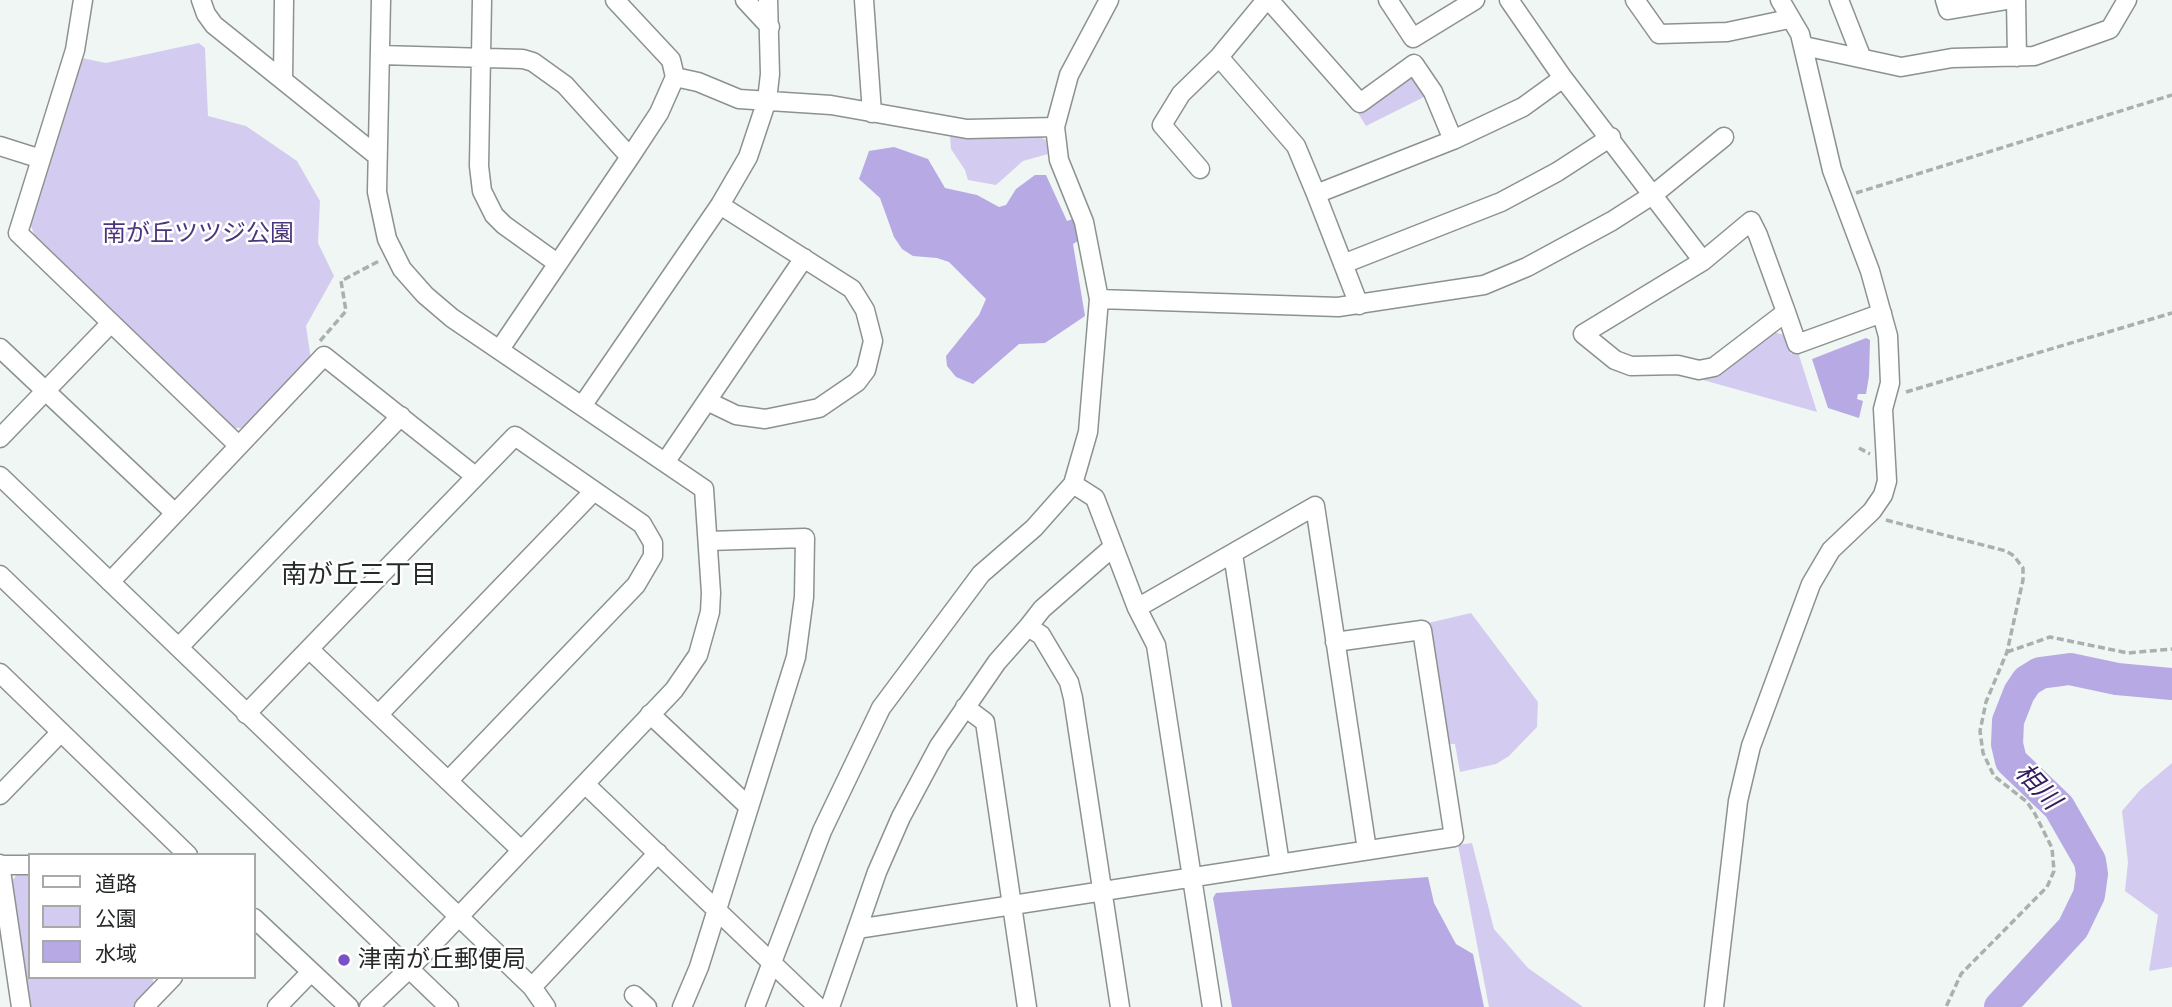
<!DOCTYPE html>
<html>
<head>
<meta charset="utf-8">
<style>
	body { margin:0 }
	#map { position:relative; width:2172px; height:1007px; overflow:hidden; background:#eff6f3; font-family:Arial,"Noto Sans JP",sans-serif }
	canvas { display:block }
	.legend { position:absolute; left:28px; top:853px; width:228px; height:126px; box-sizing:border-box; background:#fff; border:2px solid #a8a9a9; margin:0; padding:9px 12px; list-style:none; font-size:21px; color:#262928 }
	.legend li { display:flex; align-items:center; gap:14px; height:35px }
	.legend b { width:35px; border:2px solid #a8a9a9 }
</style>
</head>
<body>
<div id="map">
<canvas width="2172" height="1007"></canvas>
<ul class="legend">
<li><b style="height:9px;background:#fff"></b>道路</li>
<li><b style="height:19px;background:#d4ccf0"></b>公園</li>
<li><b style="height:19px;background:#b7a9e3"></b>水域</li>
</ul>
</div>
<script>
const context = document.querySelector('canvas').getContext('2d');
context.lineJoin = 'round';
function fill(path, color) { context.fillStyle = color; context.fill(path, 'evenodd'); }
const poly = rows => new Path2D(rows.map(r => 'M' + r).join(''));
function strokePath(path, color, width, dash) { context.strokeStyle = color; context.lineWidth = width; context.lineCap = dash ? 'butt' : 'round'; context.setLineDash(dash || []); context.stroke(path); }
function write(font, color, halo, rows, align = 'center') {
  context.font = font + ' Arial,"Noto Sans JP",sans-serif'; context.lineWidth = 5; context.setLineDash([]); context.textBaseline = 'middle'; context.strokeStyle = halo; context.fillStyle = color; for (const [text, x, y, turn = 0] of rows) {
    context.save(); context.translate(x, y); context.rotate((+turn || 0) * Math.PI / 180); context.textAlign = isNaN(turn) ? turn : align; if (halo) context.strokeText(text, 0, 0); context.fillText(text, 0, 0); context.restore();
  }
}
fill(poly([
	[199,43,205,48,208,116,246,126,297,161,320,201,318,243,334,276,306,326,311,359,247,428,232,428,35,237,30,223,82,58,106,63],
	[1406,78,1416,80,1426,96,1366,126,1358,113],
	[950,135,1038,136,1046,140,1048,154,1023,161,996,185,968,180,965,170,951,149],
	[1771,331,1784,335,1791,354,1798,352,1817,412,1696,378],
	[1471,613,1538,702,1537,727,1509,756,1496,764,1460,772,1455,744,1448,744,1428,623],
	[2172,763,2172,967,2149,971,2158,915,2125,891,2128,862,2122,811,2140,790],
	[1472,843,1494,929,1528,968,1583,1007,1489,1007,1458,845],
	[19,872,30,873,30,977,153,977,153,986,134,1007,30,1007,11,882]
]), '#d4ccf0');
fill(poly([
	[894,147,928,159,945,188,977,195,999,207,1006,205,1016,189,1035,175,1046,175,1067,221,1073,219,1078,241,1073,244,1085,316,1045,343,1019,344,973,384,956,377,947,366,946,356,979,315,986,299,949,262,937,258,913,256,902,249,894,237,880,198,859,179,869,151],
	[1866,338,1870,340,1869,376,1866,394,1858,394,1857,399,1863,401,1859,418,1828,408,1812,359],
	[1428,877,1434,903,1456,944,1473,954,1484,1007,1232,1007,1213,898,1216,893]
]), '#b7a9e3');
strokePath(poly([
	[2000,1007,2073,928,2089,895,2092,874,2090,861,2059,807,2011,761,2007,744,2008,721,2019,693,2027,681,2040,673,2070,669,2117,679,2172,684]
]), '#b7a9e3', 32);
const minor = poly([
	[83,0,75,50,18,233,239,446],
	[201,0,206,14,214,25,376,155],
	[482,0,479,166,482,191,494,215,504,225,557,263],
	[745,0,770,27],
	[864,0,872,113],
	[1269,0,1360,103,1414,64,1433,92,1453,140],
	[1388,0,1413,38,1475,0],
	[1509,0,1563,78,1703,261],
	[1635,0,1659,34,1727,32,1789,19],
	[1839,0,1861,56],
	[1945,0,1948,10,2007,0],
	[2016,0,2017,57],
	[1804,46,1901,67,1952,58,2034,56,2110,29,2127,0],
	[380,55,523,59,533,62,565,85,630,157],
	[1219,57,1266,0],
	[675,77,698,82,739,99,831,105,967,129,1055,127],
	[283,80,284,0],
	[0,146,41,159],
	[1200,169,1162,125,1181,94,1219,57,1296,146,1316,194],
	[1343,264,1501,202,1557,172,1611,137],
	[1099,299,1338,307,1484,285,1527,267,1612,221,1654,194,1724,137],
	[1359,305,1316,194,1453,140,1523,107,1563,78],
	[1786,312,1714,367,1699,370,1678,365,1631,366,1615,360,1583,334,1703,261,1751,221,1758,235,1786,312,1797,344,1882,313],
	[0,348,175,513],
	[500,349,630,157,659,113,675,77,671,60,615,0],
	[707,401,736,415,765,419,819,408,857,382,866,370,873,341,865,310,852,289,720,205],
	[582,406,720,205,748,157,767,100,770,74,768,0],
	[0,438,111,323],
	[666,461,804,258],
	[0,476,532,987,546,1007],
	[1073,484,1095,498,1137,608],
	[1233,554,1280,864],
	[0,575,449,1007],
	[110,582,324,356,475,476],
	[1028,627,1042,609,1113,547],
	[179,647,401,416],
	[309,649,521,850],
	[0,673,188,855],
	[965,707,985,722,1027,1007],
	[246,714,515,436,642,524,653,543,653,556,636,585,448,781],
	[379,714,594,491],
	[650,714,748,806],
	[585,784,818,1007],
	[0,795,61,732],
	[0,864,21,1007],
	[0,865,30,865],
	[254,918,349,1007],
	[857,929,1454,837,1422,630,1335,642],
	[532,987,658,853],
	[634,995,647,1007],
	[144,1007,173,977],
	[277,1007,311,972],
	[369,1007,409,969,674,690,698,655,710,612,711,593,704,489,452,318,425,295,402,269,387,239,377,192,381,0],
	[682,1007,699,967,796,657,804,597,805,538,708,541],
	[755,1007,822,831,881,708,981,574,1034,528,1073,484,1088,432,1099,299,1084,222,1059,160,1055,127,1069,75,1109,0],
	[830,1007,877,872,901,817,939,746,997,662,1028,627,1041,635,1069,682,1073,698,1120,1007],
	[1212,1007,1156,645,1137,608,1315,506,1367,850],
	[1714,1007,1738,801,1751,746,1811,584,1831,550,1872,511,1883,495,1887,481,1883,409,1890,383,1888,336,1870,271,1832,170,1800,34,1780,0]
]);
strokePath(minor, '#8c9290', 21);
strokePath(poly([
	[1856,193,2172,95],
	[320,341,346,311,341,281,381,260],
	[1906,392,2172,313],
	[1859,448,1870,454],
	[1886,520,2006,551,2014,556,2023,568,2023,580,2007,652,1986,702,1980,731,1983,753,1994,776,2027,802,2035,814,2052,848,2054,871,2047,887,1961,974,1946,1007],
	[2007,652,2050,637,2128,653,2172,649]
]), '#aab0ad', 3.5, [7, 3.5]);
strokePath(minor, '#fff', 18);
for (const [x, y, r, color] of [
	[344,960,7,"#7a50c9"]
]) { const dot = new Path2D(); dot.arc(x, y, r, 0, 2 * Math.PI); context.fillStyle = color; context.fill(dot); strokePath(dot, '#fff', 2.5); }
write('24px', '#4c367b', '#fff', [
	["南が丘ツツジ公園",198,234]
]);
write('24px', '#262928', '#fff', [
	["津南が丘郵便局",358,960]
], 'left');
write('26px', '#252b29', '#fff', [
	["南が丘三丁目",359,576]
]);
write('italic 26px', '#341c5e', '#fff', [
	["相川",2037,787,47]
]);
</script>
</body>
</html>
